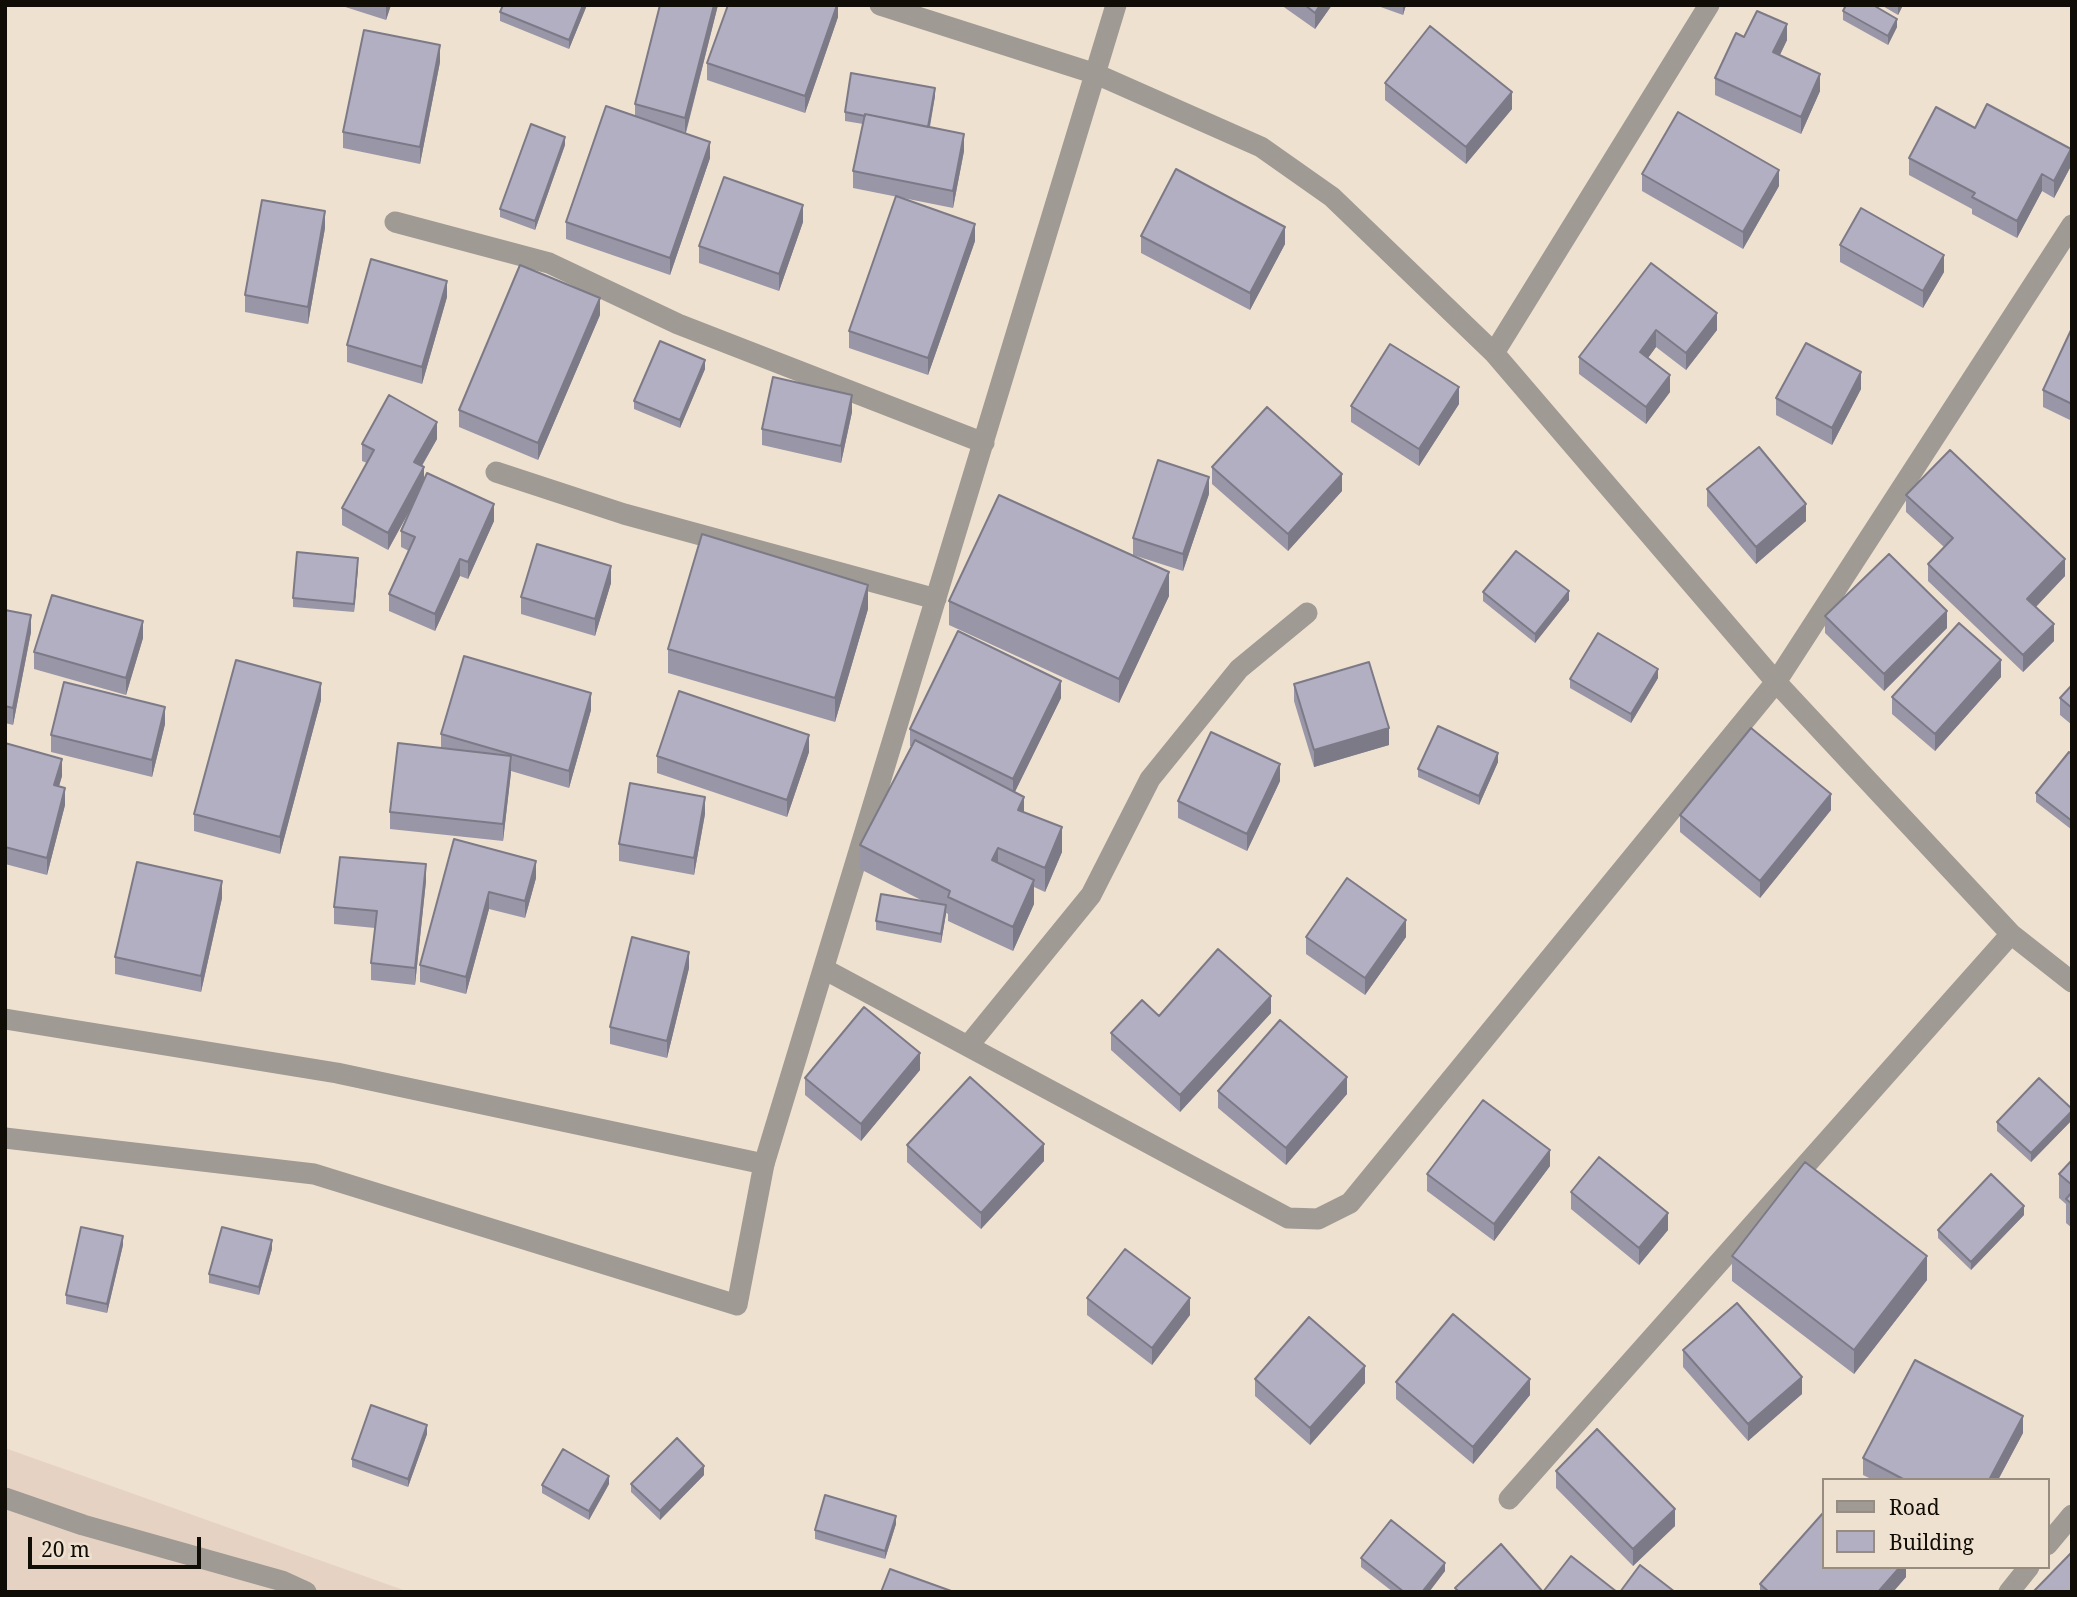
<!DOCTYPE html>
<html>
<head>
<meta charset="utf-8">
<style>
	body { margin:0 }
	#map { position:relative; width:2077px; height:1597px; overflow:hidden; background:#efe1d0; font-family:"Noto Serif",serif }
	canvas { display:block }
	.frame { position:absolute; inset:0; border:7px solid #100c06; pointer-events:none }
	.legend { position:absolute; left:1822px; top:1478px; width:228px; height:91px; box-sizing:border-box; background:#efe1d0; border:2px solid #968c7f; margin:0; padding:9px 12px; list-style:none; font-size:21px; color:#100c06 }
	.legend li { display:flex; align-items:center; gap:14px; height:35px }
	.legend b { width:35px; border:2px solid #968c7f }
	.scale { position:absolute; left:28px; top:1537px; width:173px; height:32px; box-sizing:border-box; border:4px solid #100c06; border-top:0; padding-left:9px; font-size:21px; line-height:24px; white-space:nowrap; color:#100c06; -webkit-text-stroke:5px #efe1d0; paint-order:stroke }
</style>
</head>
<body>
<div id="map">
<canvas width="2077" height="1597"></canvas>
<div class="frame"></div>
<ul class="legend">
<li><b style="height:9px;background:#9f9a93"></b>Road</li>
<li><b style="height:19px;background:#b2afc3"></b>Building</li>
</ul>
<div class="scale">20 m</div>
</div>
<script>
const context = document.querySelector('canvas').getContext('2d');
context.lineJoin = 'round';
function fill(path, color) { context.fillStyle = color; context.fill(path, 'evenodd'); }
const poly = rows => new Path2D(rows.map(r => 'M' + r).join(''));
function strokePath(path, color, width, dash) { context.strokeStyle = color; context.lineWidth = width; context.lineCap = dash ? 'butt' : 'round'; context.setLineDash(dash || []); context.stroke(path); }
fill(poly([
	[5,1448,409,1592,5,1592]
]), '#e6d2c3');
strokePath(poly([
	[5,1138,314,1174,737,1305,764,1164],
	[5,1498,83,1525,282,1581,306,1592]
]), '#9f9a93', 21);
strokePath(poly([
	[880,5,1096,74,1261,147,1332,197,1494,353,1776,682,2011,934,2072,982],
	[395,222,549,263,678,324,984,443],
	[1494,353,1709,5],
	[496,472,624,514,936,599],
	[824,969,1288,1218,1318,1219,1350,1203,1776,682,2072,225],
	[5,1019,337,1073,764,1164,1116,5],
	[968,1046,1091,895,1150,779,1239,669,1307,613],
	[1509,1499,2011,934],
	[2047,1545,2072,1515],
	[2009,1592,2029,1567]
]), '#9f9a93', 21);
fill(poly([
	[339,5,391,5,386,20],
	[503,5,587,5,569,49,500,21,500,12],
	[718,5,686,133,710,158,670,275,566,239,566,222,635,116,635,104],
	[838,5,838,17,805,113,707,80,707,63],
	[1281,5,1332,5,1315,29],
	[1375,5,1406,5,1403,15],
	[1881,5,1903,5,1898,15],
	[1843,11,1897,27,1888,45,1843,20],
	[1744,37,1787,40,1780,55,1820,91,1801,134,1715,95,1715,78],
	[440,62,420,164,343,148,343,132],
	[1385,83,1512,109,1466,164,1385,100],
	[935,96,930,127,964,151,953,208,853,188,853,171,863,124,845,121,845,112],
	[1975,128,2071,166,2054,198,2042,191,2017,238,1972,214,1972,209,1909,175,1909,158],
	[565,145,535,230,500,217,500,209],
	[1642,174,1779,186,1743,249,1642,191],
	[803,222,779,291,699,263,699,246],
	[325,228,308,324,245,312,245,295],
	[1141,236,1285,244,1250,310,1141,253],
	[975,241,928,375,849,348,849,331],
	[1840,245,1944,272,1923,308,1840,262],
	[1651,263,1717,330,1686,370,1656,347,1648,358,1670,392,1646,424,1579,374,1579,357],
	[447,297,422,384,347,362,347,345],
	[600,315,538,460,459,427,459,410],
	[2072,328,2072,421,2043,407,2043,390],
	[705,369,680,428,634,409,634,401],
	[1861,389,1832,445,1776,415,1776,398],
	[1459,404,1419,466,1351,422,1351,406],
	[852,412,841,463,762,445,762,429],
	[437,439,422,466,424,478,494,521,468,579,460,576,435,631,389,611,389,594,409,551,401,547,401,531,410,510,388,550,342,525,342,508,367,463,362,461,362,444],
	[1212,467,1342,491,1288,551,1212,484],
	[1707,489,1806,521,1756,564,1707,506],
	[1209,494,1183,571,1133,555,1133,538],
	[1906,495,2065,576,2036,607,2054,641,2023,672,1928,581,1928,564,1944,547,1906,512],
	[358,567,354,612,293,607,293,598],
	[611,583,595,636,521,614,521,597],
	[1483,592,1569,600,1535,643,1483,601],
	[1169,596,1119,703,949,625,949,601],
	[868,609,835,722,668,673,668,649],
	[5,610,31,632,13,725,5,723],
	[1825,616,1947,628,1884,691,1825,633],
	[143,638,126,695,34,669,34,652],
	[2001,677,1935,751,1892,714,1892,697],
	[1658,678,1631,723,1570,688,1570,679],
	[1294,684,1389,745,1314,767,1294,701],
	[2072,685,2072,725,2060,715,2060,698],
	[1061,698,1014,793,1024,812,1062,852,1045,892,1034,887,1034,904,1013,951,948,921,948,914,946,913,941,943,876,930,876,921,923,901,860,869,860,845,912,746,910,746,910,729],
	[321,700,280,854,194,831,194,814],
	[591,710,569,788,511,771,503,841,390,829,390,812,441,748,441,734],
	[165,724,152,777,51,752,51,735],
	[5,743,62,776,59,787,65,805,47,875,5,864],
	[809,752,787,817,657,773,657,756],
	[2072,754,2072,830,2036,802,2036,793],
	[1498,762,1479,805,1418,777,1418,769],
	[1280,781,1247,851,1178,818,1178,801],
	[1831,810,1760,898,1680,832,1680,815],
	[705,814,694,875,619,861,619,844],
	[454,839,536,878,525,918,489,909,466,994,420,982,420,965],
	[426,881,415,985,371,980,371,963,375,928,334,924,334,907],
	[222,898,201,992,115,974,115,957],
	[1306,937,1406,937,1365,995,1306,954],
	[689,968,667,1058,610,1044,610,1027],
	[1271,1013,1180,1112,1111,1050,1111,1033,1159,1016],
	[920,1070,861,1141,805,1095,805,1078],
	[1218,1091,1347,1094,1286,1165,1218,1108],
	[2072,1109,2072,1120,2031,1162,1997,1131,1997,1122],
	[907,1145,1044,1161,981,1229,907,1162],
	[2072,1160,2072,1228,2066,1223,2066,1204,2059,1198,2059,1174],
	[1550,1166,1494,1241,1427,1191,1427,1174],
	[1571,1192,1668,1230,1639,1265,1571,1209],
	[2024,1215,1971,1270,1938,1238,1938,1230],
	[123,1245,107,1313,66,1304,66,1295],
	[272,1249,259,1295,209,1283,209,1274],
	[1732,1256,1927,1280,1854,1374,1732,1281],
	[1087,1298,1190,1315,1152,1365,1087,1315],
	[1683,1350,1802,1394,1748,1441,1683,1367],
	[1255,1379,1365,1383,1310,1445,1255,1396],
	[1396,1382,1530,1395,1473,1464,1396,1399],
	[2023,1433,1998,1480,1873,1480,1863,1475,1863,1458],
	[427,1434,408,1487,352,1467,352,1459],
	[1556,1471,1675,1526,1633,1566,1556,1488],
	[704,1475,660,1520,631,1492,631,1484],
	[609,1484,589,1520,542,1493,542,1485],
	[896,1524,885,1559,815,1539,815,1530],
	[1361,1558,1445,1571,1429,1592,1393,1592,1361,1567],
	[1906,1567,1906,1577,1893,1592,1760,1592,1760,1584]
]), '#9996a8');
fill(poly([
	[386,5,391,5,386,20],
	[583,5,587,5,569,49,569,40],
	[714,5,718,5,685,135,685,118],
	[837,5,838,5,838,17,805,113,805,96],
	[1320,5,1332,5,1315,29,1315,13],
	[1403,5,1406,5,1403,15],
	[1898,5,1903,5,1898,15],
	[1897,19,1897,27,1888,45,1888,36],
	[1787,24,1787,40,1773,69,1773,52],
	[440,45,440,62,420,164,420,147],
	[1820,74,1820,91,1801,134,1801,117],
	[935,88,935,96,928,135,928,127],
	[1512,92,1512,109,1466,164,1466,147],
	[964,134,964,151,953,208,953,191],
	[565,137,565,145,535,230,535,221],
	[710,142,710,158,670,275,670,258],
	[2071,149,2071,166,2054,198,2054,181],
	[1779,170,1779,186,1743,249,1743,232],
	[2042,174,2042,191,2017,238,2017,221],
	[803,205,803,222,779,291,779,274],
	[325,211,325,228,308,324,308,307],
	[975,224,975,241,928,375,928,358],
	[1285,227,1285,244,1250,310,1250,293],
	[1944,255,1944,272,1923,308,1923,291],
	[447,281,447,297,422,384,422,367],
	[600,298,600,315,538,460,538,443],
	[1717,313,1717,330,1686,370,1686,353],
	[1656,330,1656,347,1640,369,1640,352],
	[705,360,705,369,680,428,680,420],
	[1861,372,1861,389,1832,445,1832,428],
	[1670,375,1670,392,1646,424,1646,407],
	[1459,387,1459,404,1419,466,1419,449],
	[852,395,852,412,841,463,841,446],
	[437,422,437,439,414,479,414,462],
	[424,467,424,484,388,550,388,533],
	[1342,474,1342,491,1288,551,1288,534],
	[1209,477,1209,494,1183,571,1183,554],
	[494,504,494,521,468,579,468,562],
	[1806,504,1806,521,1756,564,1756,547],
	[358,558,358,567,354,612,354,604],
	[460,559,460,576,435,631,435,614],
	[2065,559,2065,576,2027,616,2027,599],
	[611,566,611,583,595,636,595,619],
	[1169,572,1169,596,1119,703,1119,679],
	[868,585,868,609,835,722,835,698],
	[1569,591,1569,600,1535,643,1535,634],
	[1947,611,1947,628,1884,691,1884,674],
	[31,615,31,632,13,725,13,708],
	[143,621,143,638,126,695,126,678],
	[2054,624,2054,641,2023,672,2023,655],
	[2001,660,2001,677,1935,751,1935,734],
	[1658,669,1658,678,1631,723,1631,714],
	[1061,681,1061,698,1013,796,1013,779],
	[321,683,321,700,280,854,280,837],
	[591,693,591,710,569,788,569,771],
	[165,707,165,724,152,777,152,760],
	[1389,728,1389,745,1314,767,1314,750],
	[809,735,809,752,787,817,787,800],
	[1498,753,1498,762,1479,805,1479,796],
	[511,756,511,773,503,841,503,824],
	[62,759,62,776,54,802,54,785],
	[1280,764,1280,781,1247,851,1247,834],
	[65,788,65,805,47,875,47,858],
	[1831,794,1831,810,1760,898,1760,881],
	[705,797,705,814,694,875,694,858],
	[1024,797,1024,822,1018,810],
	[1062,827,1062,852,1045,892,1045,868],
	[998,848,998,872,992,860],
	[536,861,536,878,525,918,525,901],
	[426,864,426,881,415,985,415,968],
	[1034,880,1034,904,1013,951,1013,927],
	[222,881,222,898,201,992,201,976],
	[489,892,489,909,466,994,466,977],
	[946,905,946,914,941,943,941,934],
	[1406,920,1406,937,1365,995,1365,978],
	[689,952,689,968,667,1058,667,1041],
	[1271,996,1271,1013,1180,1112,1180,1095],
	[920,1053,920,1070,861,1141,861,1124],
	[1347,1077,1347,1094,1286,1165,1286,1148],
	[2072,1111,2072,1120,2031,1162,2031,1153],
	[1044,1144,1044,1161,981,1229,981,1213],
	[1550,1150,1550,1166,1494,1241,1494,1224],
	[2024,1206,2024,1215,1971,1270,1971,1262],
	[1668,1213,1668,1230,1639,1265,1639,1248],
	[123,1236,123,1245,107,1313,107,1304],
	[272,1240,272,1249,259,1295,259,1287],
	[1927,1256,1927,1280,1854,1374,1854,1350],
	[1190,1298,1190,1315,1152,1365,1152,1348],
	[1365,1366,1365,1383,1310,1445,1310,1428],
	[1802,1377,1802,1394,1748,1441,1748,1424],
	[1530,1379,1530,1395,1473,1464,1473,1447],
	[2023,1416,2023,1433,1998,1480,1989,1480],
	[427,1425,427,1434,408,1487,408,1479],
	[704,1466,704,1475,660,1520,660,1511],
	[609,1476,609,1484,589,1520,589,1511],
	[1675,1509,1675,1526,1633,1566,1633,1549],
	[896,1516,896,1524,885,1559,885,1551],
	[1445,1563,1445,1571,1429,1592,1422,1592],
	[1900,1567,1906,1567,1906,1577,1893,1592,1878,1592]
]), '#7d7a88');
const building = poly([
	[503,5,583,5,569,40,500,12,503,5],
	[660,5,714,5,685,118,635,104,660,5],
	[728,5,837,5,805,96,707,63,728,5],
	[1305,5,1320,5,1315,13,1305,5],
	[1846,5,1873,5,1897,19,1888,36,1843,11,1846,5],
	[1757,11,1787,24,1773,52,1820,74,1801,117,1715,78,1736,33,1744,37,1757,11],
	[1430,26,1512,92,1466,147,1385,83,1430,26],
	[364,30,440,45,420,147,343,132,364,30],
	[851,73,935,88,928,127,865,114,865,116,845,112,851,73],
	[1987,104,2071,149,2054,181,2042,174,2017,221,1972,197,1975,193,1909,158,1936,107,1975,128,1987,104],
	[606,106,710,142,670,258,566,222,606,106],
	[1678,112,1779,170,1743,232,1642,174,1678,112],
	[865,114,964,134,953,191,853,171,865,114],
	[531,124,565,137,535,221,500,209,531,124],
	[1176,169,1285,227,1250,293,1141,236,1176,169],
	[724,177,803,205,779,274,699,246,724,177],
	[896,196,975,224,928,358,849,331,896,196],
	[262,200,325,211,308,307,245,295,262,200],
	[1861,208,1944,255,1923,291,1840,245,1861,208],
	[371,259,447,281,422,367,347,345,371,259],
	[1651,263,1717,313,1686,353,1656,330,1640,352,1670,375,1646,407,1579,357,1651,263],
	[520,265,600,298,538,443,459,410,520,265],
	[2072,328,2072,404,2043,390,2072,328],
	[660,341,705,360,680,420,634,401,660,341],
	[1806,343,1861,372,1832,428,1776,398,1806,343],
	[1390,344,1459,387,1419,449,1351,406,1390,344],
	[773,377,852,395,841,446,762,429,773,377],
	[389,395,437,422,414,462,424,467,388,533,342,508,374,450,362,444,389,395],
	[1267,407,1342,474,1288,534,1212,467,1267,407],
	[1759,447,1806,504,1756,547,1707,489,1759,447],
	[1950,450,2065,559,2027,599,2054,624,2023,655,1928,564,1953,538,1906,495,1950,450],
	[1158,460,1209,477,1183,554,1133,538,1158,460],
	[427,473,494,504,468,562,460,559,435,614,389,594,415,537,401,531,427,473],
	[999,495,1169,572,1119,679,949,601,999,495],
	[702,534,868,585,835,698,668,649,702,534],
	[537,544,611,566,595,619,521,597,537,544],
	[1516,551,1569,591,1535,634,1483,592,1516,551],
	[297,552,358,558,354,604,293,598,297,552],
	[1889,554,1947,611,1884,674,1825,616,1889,554],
	[52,595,143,621,126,678,34,652,52,595],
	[5,610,31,615,13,708,5,706,5,610],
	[1959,623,2001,660,1935,734,1892,697,1959,623],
	[958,631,1061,681,1013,779,910,729,958,631],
	[1598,633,1658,669,1631,714,1570,679,1598,633],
	[464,656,591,693,569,771,441,734,464,656],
	[236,660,321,683,280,837,194,814,236,660],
	[1369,662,1389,728,1314,750,1294,684,1369,662],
	[64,682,165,707,152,760,51,735,64,682],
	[2072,685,2072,708,2060,698,2072,685],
	[679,691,809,735,787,800,657,756,679,691],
	[1438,726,1498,753,1479,796,1418,769,1438,726],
	[1751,728,1831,794,1760,881,1680,815,1751,728],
	[1211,732,1280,764,1247,834,1178,801,1211,732],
	[915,740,1024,797,1018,810,1062,827,1045,868,998,848,992,860,1034,880,1013,927,948,897,950,891,860,845,915,740],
	[5,743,62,759,54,785,65,788,47,858,5,847,5,743],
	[398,743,511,756,503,824,390,812,398,743],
	[2069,752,2072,754,2072,821,2036,793,2069,752],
	[630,783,705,797,694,858,619,844,630,783],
	[454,839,536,861,525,901,489,892,466,977,420,965,454,839],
	[340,857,426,864,415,968,371,963,377,911,334,907,340,857],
	[137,862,222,881,201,976,115,957,137,862],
	[1347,878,1406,920,1365,978,1306,937,1347,878],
	[881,894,946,905,941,934,876,921,881,894],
	[632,937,689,952,667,1041,610,1027,632,937],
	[1218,949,1271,996,1180,1095,1111,1033,1142,1000,1159,1016,1218,949],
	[864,1007,920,1053,861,1124,805,1078,864,1007],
	[1280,1020,1347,1077,1286,1148,1218,1091,1280,1020],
	[970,1077,1044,1144,981,1213,907,1145,970,1077],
	[2039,1078,2072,1109,2072,1111,2031,1153,1997,1122,2039,1078],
	[1483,1100,1550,1150,1494,1224,1427,1174,1483,1100],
	[1599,1157,1668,1213,1639,1248,1571,1192,1599,1157],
	[2072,1160,2072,1185,2059,1174,2072,1160],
	[1805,1162,1927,1256,1854,1350,1732,1256,1805,1162],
	[1991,1174,2024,1206,1971,1262,1938,1230,1991,1174],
	[2072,1192,2072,1204,2066,1199,2072,1192],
	[81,1227,123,1236,107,1304,66,1295,81,1227],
	[222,1227,272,1240,259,1287,209,1274,222,1227],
	[1125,1249,1190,1298,1152,1348,1087,1298,1125,1249],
	[1737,1303,1802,1377,1748,1424,1683,1350,1737,1303],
	[1453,1314,1530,1379,1473,1447,1396,1382,1453,1314],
	[1309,1317,1365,1366,1310,1428,1255,1379,1309,1317],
	[1915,1360,2023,1416,1989,1480,1905,1480,1863,1458,1915,1360],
	[371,1405,427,1425,408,1479,352,1459,371,1405],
	[1597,1429,1675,1509,1633,1549,1556,1471,1597,1429],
	[677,1438,704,1466,660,1511,631,1484,677,1438],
	[563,1449,609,1476,589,1511,542,1485,563,1449],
	[825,1495,896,1516,885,1551,815,1530,825,1495],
	[1823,1513,1823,1567,1900,1567,1878,1592,1769,1592,1760,1584,1823,1513],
	[1391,1520,1445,1563,1422,1592,1404,1592,1361,1558,1391,1520],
	[1501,1544,1543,1592,1571,1556,1617,1592,1459,1592,1455,1588,1501,1544],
	[2072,1552,2072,1592,2033,1592,2072,1552],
	[1640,1565,1675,1592,1620,1592,1640,1565],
	[890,1569,954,1592,881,1592,890,1569]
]);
fill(building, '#b2afc3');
strokePath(building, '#7d7a88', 2);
</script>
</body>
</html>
